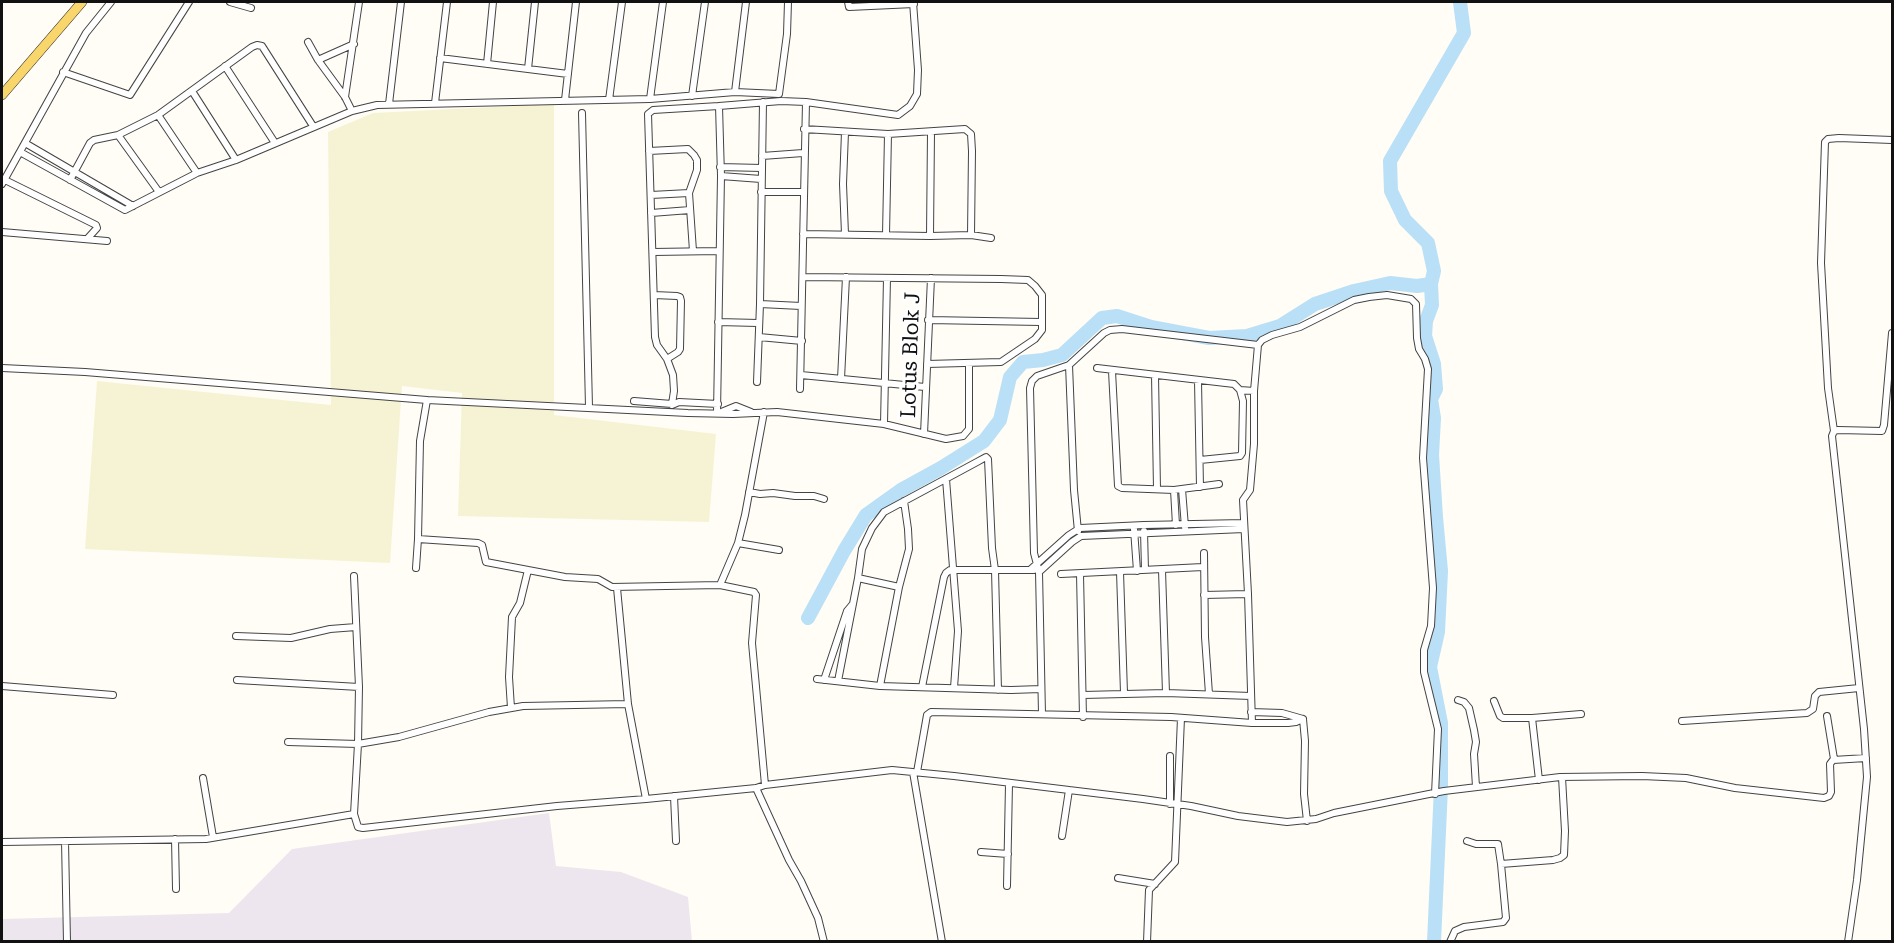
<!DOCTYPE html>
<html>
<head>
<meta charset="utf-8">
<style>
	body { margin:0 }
	#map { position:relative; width:1894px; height:943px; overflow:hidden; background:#fffdf5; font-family:"Roboto Serif",serif }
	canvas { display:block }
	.frame { position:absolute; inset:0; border:3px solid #111; pointer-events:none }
</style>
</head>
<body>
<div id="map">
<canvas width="1894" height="943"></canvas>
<div class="frame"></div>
</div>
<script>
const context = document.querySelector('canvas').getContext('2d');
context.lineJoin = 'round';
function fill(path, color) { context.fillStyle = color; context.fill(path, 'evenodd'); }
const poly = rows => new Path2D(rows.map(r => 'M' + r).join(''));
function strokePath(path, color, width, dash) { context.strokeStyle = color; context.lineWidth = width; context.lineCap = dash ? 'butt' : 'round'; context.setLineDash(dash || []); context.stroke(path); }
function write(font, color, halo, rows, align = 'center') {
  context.font = font + ' "Roboto Serif",serif'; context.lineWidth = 6; context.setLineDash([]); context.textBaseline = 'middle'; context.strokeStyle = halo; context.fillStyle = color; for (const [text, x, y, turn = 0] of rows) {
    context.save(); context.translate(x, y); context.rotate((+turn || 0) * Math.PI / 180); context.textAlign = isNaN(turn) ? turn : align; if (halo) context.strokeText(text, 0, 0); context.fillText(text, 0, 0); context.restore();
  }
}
fill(poly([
	[549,813,556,866,621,872,688,897,692,941,2,942,2,919,229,913,292,849]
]), '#eee6ef');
fill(poly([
	[554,104,554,415,716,434,709,522,458,516,462,393,402,386,390,563,85,549,97,381,331,405,328,132,373,113]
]), '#f6f3d4');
strokePath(poly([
	[1431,284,1432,305,1426,321,1425,336,1434,364,1436,389,1431,399,1434,418,1432,455,1436,517,1441,571,1438,632,1430,667,1441,723,1441,787,1434,942],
	[808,618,844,551,866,515,901,490,941,468,984,441,1000,420,1010,377,1023,362,1043,360,1062,355,1102,318,1117,316,1151,327,1209,338,1247,336,1280,326,1315,304,1354,291,1390,283,1417,286,1431,284,1434,271,1428,243,1405,220,1391,191,1390,161,1464,33,1460,2]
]), '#b9e0f7', 14);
const minor = poly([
	[230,2,251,8],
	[848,2,849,7,914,4],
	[308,42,318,60,345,97,352,111],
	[440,58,568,74],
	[318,60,354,44],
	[487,64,493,2],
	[225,66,275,143],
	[528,69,535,2],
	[63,72,130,95,189,2],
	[192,91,236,160],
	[735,92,746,2],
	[692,96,705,2],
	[345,97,359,2],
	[650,99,663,2],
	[565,100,576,2],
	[609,100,622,2],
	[435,103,447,2],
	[389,104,401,2],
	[582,113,589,407],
	[158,115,197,173],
	[804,129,888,134,965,129,971,134,972,151,971,235],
	[118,135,159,192],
	[25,143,133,206],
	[649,151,688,149,694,155,697,160,697,170,689,193,693,251],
	[20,152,125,210,197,173,236,160,352,111,377,105,650,99,735,92,779,94,787,34,788,2],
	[762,156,803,153],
	[720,167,762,168],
	[721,176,761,179],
	[5,180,96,225,97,228,88,238],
	[70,180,90,143,94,140,118,135,158,115,252,47,257,45,262,46,313,126],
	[2,184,86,33,111,2],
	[761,192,804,192],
	[651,195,689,193],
	[651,213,690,210],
	[2,232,107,241],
	[803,234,930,236,971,235,991,238],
	[845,234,843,184,845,132],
	[886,235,888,134],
	[930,236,931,132],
	[653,252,719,251],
	[803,277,1001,279,1028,280,1035,286,1042,295,1042,330,1035,339,1001,362,927,364],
	[654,295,677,296,680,297,681,301,680,349,678,352,667,359],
	[760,304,801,306],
	[928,320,1041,322],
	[718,322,758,323],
	[759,337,802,341],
	[1069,365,1074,490,1078,531],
	[2,368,85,372,427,400,688,413,733,414,777,412,884,424,946,439,963,436,969,429,969,363],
	[1097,368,1234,384,1240,390,1243,401,1242,453,1240,456,1200,460],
	[1112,371,1118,486,1122,488,1174,490,1219,484],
	[801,375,925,387],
	[1155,375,1157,489],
	[841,379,846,277],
	[1198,381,1200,487],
	[757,382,760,304,763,102],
	[800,389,806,102],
	[1240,390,1254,391,1258,345,1262,340,1272,335,1300,327,1354,300,1369,297,1387,295,1411,299,1416,304,1417,338,1419,349,1425,359,1428,369,1423,458,1433,588,1431,626,1424,650,1424,672,1438,729,1435,794],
	[427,400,420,441,418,539,478,543,482,545,486,562,565,577,598,579,612,587,720,585,754,592,756,595,752,643,765,785],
	[634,401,672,404,674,391,673,375,667,359,657,345,655,337,648,114,653,110,719,106],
	[672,405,679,402,718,404],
	[717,413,721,176,719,106,781,101,806,102,898,115,910,106,917,94,918,70,913,2],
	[719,413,736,406,751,412],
	[884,424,887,278],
	[1834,431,1828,388,1821,263,1825,142,1828,139,1839,138,1892,140],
	[924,434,931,278],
	[946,479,958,631,954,688],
	[1182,489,1185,527],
	[1174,490,1176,525],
	[749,492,760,494,773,493,795,496,814,496,824,499],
	[1134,529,1137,571],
	[1144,531,1145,570],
	[738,543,779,550],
	[1204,553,1205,637,1209,694],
	[416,568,418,539],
	[1031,569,1069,535,1080,528,1144,525,1244,523],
	[1162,570,1166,693],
	[1039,572,1072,542,1081,536,1244,529],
	[1120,572,1124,693],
	[1061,574,1203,567],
	[1080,574,1083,717],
	[858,578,862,549,872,528,884,512,977,462,986,457,988,459,992,548,995,570,998,690],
	[720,585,738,543,745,515,764,412],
	[617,588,628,704],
	[1204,595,1248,594],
	[236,636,291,638,330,629,356,627],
	[817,679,880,686,1011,690,1041,689],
	[237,680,359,687],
	[824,680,847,611,852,605],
	[838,681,858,578,899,587],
	[2,686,113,695],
	[880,686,899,587,909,549,908,529,904,501],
	[922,687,944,577,946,573,950,570,1034,570],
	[1083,695,1166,693,1251,696],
	[1458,700,1464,702,1469,708,1474,730,1476,742,1474,754,1476,787],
	[1494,701,1500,716,1503,718,1532,718,1539,780],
	[511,708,509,677,512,617,520,603,528,570],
	[1251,712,1282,713,1303,719],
	[1042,714,1039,572,1034,553,1030,388,1032,381,1037,376,1069,365,1104,333,1110,330,1122,329,1258,345],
	[1827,716,1834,759],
	[1532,718,1581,714],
	[1682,721,1807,713,1813,709,1815,696,1819,692,1859,688],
	[1252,723,1248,594,1243,500,1250,490,1254,444,1254,391],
	[288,742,358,744,359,687,354,576],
	[913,772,942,942],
	[917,772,927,715,931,712,1171,717,1252,723,1288,723,1296,722,1303,719,1305,741,1304,794,1307,821],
	[203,778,213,837],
	[756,788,765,785,892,770,954,776,1143,799,1191,806,1238,816,1287,822,1316,819,1334,813,1444,791,1560,777,1642,776,1686,778,1735,788,1824,798,1829,796,1831,792,1830,764,1833,760,1866,758],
	[674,796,676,841],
	[1170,804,1170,756],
	[354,814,358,827,363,828,557,806,646,799],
	[1062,836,1069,790],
	[175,839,176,889],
	[65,841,67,942],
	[1467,841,1476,844,1498,844,1501,864],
	[2,842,206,839,354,814,358,744,399,737,489,712,523,706,628,704,646,799,756,788,789,860,801,881,818,918,824,942],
	[981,852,1008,854],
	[1118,878,1155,884],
	[1007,886,1009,784],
	[1147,942,1149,890,1175,862,1181,718],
	[1450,942,1455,931,1464,927,1503,922,1506,918,1501,864,1553,860,1560,858,1564,855,1565,831,1562,777],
	[1848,942,1857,880,1867,777,1864,729,1832,436,1834,431,1838,430,1882,431,1884,425,1892,333]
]);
const primary = poly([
	[2,95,82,2]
]);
strokePath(minor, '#444', 8);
strokePath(primary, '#222', 10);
strokePath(minor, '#fff', 6);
strokePath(primary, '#f9d66b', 9);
write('21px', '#111', '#fff', [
	["Lotus Blok J",911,355,-88]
]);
</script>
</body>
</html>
